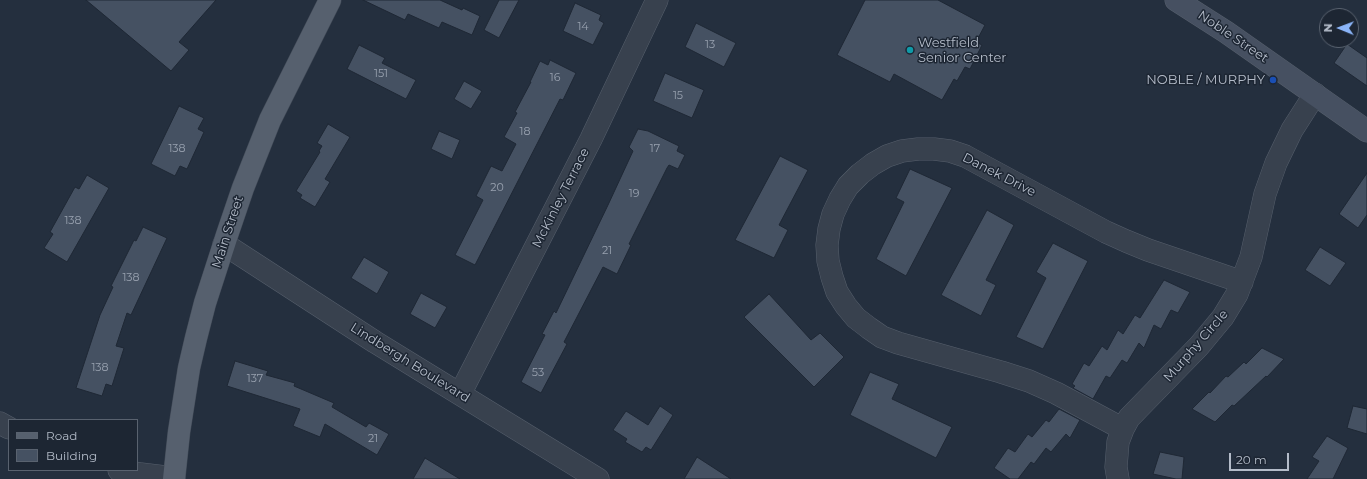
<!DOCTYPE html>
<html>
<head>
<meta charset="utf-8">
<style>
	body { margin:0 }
	#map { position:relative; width:1367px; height:479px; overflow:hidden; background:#242f3e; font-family:Montserrat,sans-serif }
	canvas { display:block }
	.legend { position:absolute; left:8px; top:419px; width:130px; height:52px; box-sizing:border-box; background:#1d2633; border:1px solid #59626f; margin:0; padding:5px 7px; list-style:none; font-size:12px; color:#b4bcc9 }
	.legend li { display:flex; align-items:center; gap:8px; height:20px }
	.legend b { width:20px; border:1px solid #59626f }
	.north { position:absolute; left:1319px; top:8px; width:40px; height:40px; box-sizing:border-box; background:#1d2633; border:1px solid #59626f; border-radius:50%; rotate:271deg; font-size:11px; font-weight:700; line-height:16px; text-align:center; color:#b4bcc9 }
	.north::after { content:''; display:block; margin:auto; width:14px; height:18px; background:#8ab4f8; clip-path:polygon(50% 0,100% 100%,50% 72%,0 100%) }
	.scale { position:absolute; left:1229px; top:453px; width:60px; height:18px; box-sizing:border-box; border:2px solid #b4bcc9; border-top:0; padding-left:5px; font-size:12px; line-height:14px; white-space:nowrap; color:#b4bcc9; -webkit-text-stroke:3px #1d2633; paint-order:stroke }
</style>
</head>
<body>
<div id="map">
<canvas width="1367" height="479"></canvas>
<ul class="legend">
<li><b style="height:5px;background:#56606e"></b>Road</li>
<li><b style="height:11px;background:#455162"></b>Building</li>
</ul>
<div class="north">N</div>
<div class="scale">20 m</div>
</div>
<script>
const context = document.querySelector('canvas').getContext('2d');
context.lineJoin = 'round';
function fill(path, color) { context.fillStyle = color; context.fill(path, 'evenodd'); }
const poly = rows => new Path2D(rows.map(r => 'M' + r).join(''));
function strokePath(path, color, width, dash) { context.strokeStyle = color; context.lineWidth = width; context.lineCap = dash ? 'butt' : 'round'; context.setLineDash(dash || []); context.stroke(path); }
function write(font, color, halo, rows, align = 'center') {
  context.font = font + ' Montserrat,sans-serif'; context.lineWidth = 3; context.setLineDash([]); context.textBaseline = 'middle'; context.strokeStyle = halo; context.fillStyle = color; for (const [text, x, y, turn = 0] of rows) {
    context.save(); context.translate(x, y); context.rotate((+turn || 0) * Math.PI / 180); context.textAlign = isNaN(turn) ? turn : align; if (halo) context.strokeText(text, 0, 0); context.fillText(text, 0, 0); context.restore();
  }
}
const building = poly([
	[86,0,216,0,179,42,189,50,171,71,86,0],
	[363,0,440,0,462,10,463,8,480,16,472,35,442,22,439,28,408,14,405,20,363,0],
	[499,0,519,0,499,38,484,30,499,0],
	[865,0,938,0,985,25,976,42,982,45,970,69,965,67,957,81,954,79,942,100,894,74,890,82,837,55,865,0],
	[575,3,601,15,599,20,604,23,593,45,563,31,575,3],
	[696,23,736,43,724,67,685,47,696,23],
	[1347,44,1367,58,1367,86,1334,63,1347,44],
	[359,45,385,58,382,63,416,80,406,99,347,69,359,45],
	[550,60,576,73,563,100,560,99,475,265,455,255,483,200,476,196,491,166,502,171,516,144,504,137,517,113,515,112,531,82,530,82,540,61,548,65,550,60],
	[665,73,704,90,692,118,653,101,665,73],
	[464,81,482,91,471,109,454,99,464,81],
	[179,106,204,118,198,129,204,132,187,169,180,166,175,176,151,164,179,106],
	[328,124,350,137,325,179,330,182,315,207,300,198,302,195,296,191,320,152,319,151,322,146,317,143,328,124],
	[638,129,648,131,679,146,677,151,685,155,678,169,669,165,667,168,629,244,631,245,617,274,603,267,564,342,567,344,541,393,521,382,545,335,542,334,554,311,556,313,608,205,633,151,629,147,638,129],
	[439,131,460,140,452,159,431,149,439,131],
	[780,156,808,170,779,225,788,230,774,258,735,240,780,156],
	[910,169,952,188,906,276,876,259,904,202,896,198,910,169],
	[1367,173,1367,215,1358,228,1339,214,1367,173],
	[87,175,109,188,67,262,44,248,53,234,50,232,75,187,79,189,87,175],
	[987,210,1014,225,986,280,996,285,981,316,941,295,987,210],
	[143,227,167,238,131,315,127,313,116,346,124,348,112,386,106,384,102,396,76,388,100,315,113,287,111,286,134,240,136,241,143,227],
	[1053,243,1088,261,1043,349,1016,337,1046,278,1036,272,1053,243],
	[1320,247,1346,263,1330,286,1305,270,1320,247],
	[364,257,389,272,377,294,351,278,364,257],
	[1164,280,1190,292,1178,313,1171,310,1161,329,1154,325,1144,348,1139,343,1127,363,1122,360,1110,378,1106,376,1093,399,1073,388,1075,386,1072,384,1084,363,1089,366,1102,346,1107,350,1118,330,1123,334,1135,315,1140,318,1164,280],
	[421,293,447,307,435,328,410,314,421,293],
	[769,294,811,340,820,333,844,357,814,387,744,317,769,294],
	[1262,348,1284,359,1267,377,1266,376,1234,406,1232,405,1215,422,1192,409,1209,392,1210,393,1226,376,1228,377,1244,362,1246,364,1262,348],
	[235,361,268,371,266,375,295,383,294,386,334,403,332,407,366,427,369,423,389,434,377,455,325,424,320,437,293,426,300,409,227,386,235,361],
	[870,372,899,384,892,399,952,427,936,458,850,415,870,372],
	[660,406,673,415,651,450,646,447,642,452,625,442,627,439,613,430,626,411,648,425,660,406],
	[1353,406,1367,409,1367,434,1347,428,1353,406],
	[1059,409,1080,420,1070,438,1066,434,1051,452,1046,448,1034,464,1031,462,1018,479,1010,479,994,468,1008,448,1015,452,1028,434,1032,437,1046,420,1049,422,1059,409],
	[1327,436,1348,448,1333,479,1307,479,1319,461,1312,457,1327,436],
	[1160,452,1184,457,1182,479,1176,479,1153,474,1160,452],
	[697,457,731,479,684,479,697,457],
	[425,458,460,479,413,479,425,458]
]);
fill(building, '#455162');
strokePath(building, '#1f2835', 1);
const minor = poly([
	[224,244,375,342,598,479],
	[460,394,591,139,657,0],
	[1123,429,1056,393,1029,381,1001,372,898,343,882,337,869,328,856,318,846,306,837,292,832,277,828,261,827,245,829,229,833,214,840,199,848,186,860,174,873,164,887,156,902,151,918,149,934,149,950,151,965,156,1106,232,1126,241,1148,250,1242,282],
	[1118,479,1116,467,1118,442,1123,429,1129,418,1199,346,1223,317,1237,294,1251,257,1265,194,1276,163,1292,130,1315,94]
]);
const tertiary = poly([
	[0,423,9,428],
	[119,470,141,474,174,478]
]);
const secondary = poly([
	[1176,0,1226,32,1367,131]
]);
const primary = poly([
	[174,479,179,432,189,368,196,338,205,303,227,235,243,188,270,120,330,0]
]);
strokePath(minor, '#565f6c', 23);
strokePath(tertiary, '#565f6c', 23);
strokePath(secondary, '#565f6c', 23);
strokePath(primary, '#414a57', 23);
strokePath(minor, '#38414e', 22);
strokePath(tertiary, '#38414e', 22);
strokePath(secondary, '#465061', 22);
strokePath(primary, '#56606e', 22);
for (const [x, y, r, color] of [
	[910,50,4,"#0f9aa8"],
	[1273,80,4,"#1a4fb4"]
]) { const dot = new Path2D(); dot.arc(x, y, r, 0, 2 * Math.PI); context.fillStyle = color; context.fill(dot); strokePath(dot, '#1d2633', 1.5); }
write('11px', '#98a1af', null, [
	["14",583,27],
	["13",710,45],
	["151",381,74],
	["16",555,78],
	["15",678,96],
	["18",525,132],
	["138",177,149],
	["17",655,149],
	["20",497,188],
	["19",634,194],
	["138",73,221],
	["21",607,251],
	["138",131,278],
	["138",100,368],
	["53",538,373],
	["137",255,379],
	["21",373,439]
]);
write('13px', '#b4bcc9', '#1d2633', [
	["Noble Street",1233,37,34],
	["Danek Drive",999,175,27],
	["McKinley Terrace",561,198,-63],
	["Main Street",228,232,-72],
	["Murphy Circle",1196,346,-49],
	["Lindbergh Boulevard",410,363,32]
]);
write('13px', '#b4bcc9', '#1d2633', [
	["Westfield",918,43],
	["Senior Center",918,58],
	["NOBLE / MURPHY",1265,80,"right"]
], 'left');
</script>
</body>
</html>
